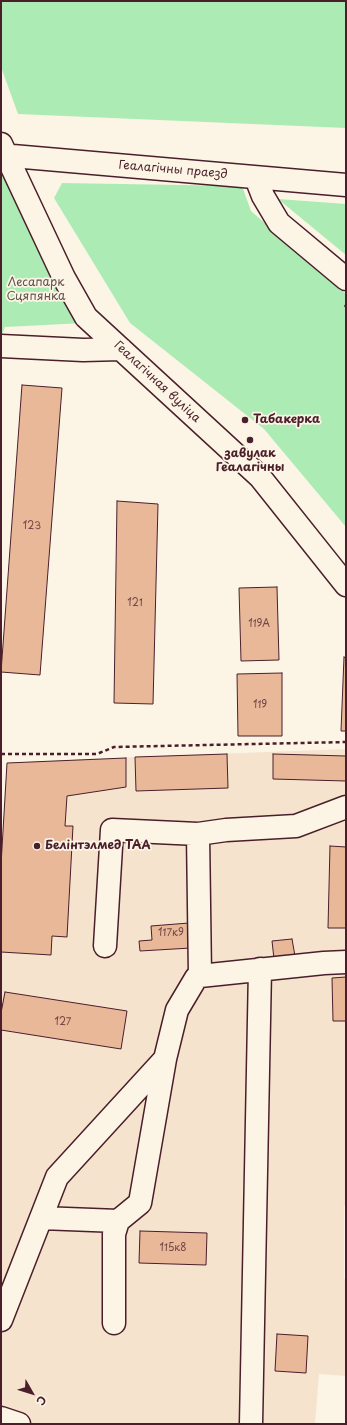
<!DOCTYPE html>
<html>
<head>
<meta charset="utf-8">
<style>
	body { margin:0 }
	#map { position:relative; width:347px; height:1425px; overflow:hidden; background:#fcf5e5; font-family:"Playpen Sans",sans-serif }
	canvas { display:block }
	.frame { position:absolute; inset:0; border:2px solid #4a1f2b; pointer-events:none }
	.north { position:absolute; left:12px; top:1373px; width:40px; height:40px; -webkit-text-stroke:3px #fcf5e5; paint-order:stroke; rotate:129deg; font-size:11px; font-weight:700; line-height:16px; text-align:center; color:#4a1f2b }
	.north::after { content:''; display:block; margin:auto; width:14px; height:18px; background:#4a1f2b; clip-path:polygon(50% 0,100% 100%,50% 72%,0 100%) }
</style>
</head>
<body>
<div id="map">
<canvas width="347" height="1425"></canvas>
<div class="frame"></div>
<div class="north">С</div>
</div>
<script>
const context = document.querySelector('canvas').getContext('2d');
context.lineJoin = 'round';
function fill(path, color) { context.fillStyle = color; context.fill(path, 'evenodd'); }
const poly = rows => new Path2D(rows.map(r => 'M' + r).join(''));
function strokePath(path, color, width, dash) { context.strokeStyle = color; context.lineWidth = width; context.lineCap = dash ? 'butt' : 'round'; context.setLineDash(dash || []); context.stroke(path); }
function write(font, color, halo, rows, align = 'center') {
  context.font = font + ' "Playpen Sans",sans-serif'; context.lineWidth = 3.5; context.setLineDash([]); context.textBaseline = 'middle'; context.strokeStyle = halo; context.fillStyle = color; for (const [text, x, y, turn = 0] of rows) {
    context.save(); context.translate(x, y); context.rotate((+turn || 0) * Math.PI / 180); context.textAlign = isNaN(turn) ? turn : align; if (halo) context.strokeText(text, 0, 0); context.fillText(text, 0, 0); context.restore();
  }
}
fill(poly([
	[346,749,346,1206,344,1206,344,1279,346,1279,346,1376,319,1374,315,1424,1,1424,1,865,7,763,135,757]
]), '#f6e3ce');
fill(poly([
	[1,1,346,1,346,128,18,114,1,67],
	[1,175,20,176,76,291,104,322,5,327,1,337],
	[62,183,242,186,251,211,346,294,346,527,264,429,130,323,54,198],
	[278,199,346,204,346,255]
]), '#acecb4');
const building = poly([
	[22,385,62,388,40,675,1,672,22,385],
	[117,501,158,504,153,704,114,703,117,501],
	[277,587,279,660,241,661,239,588,277,587],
	[344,657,346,658,346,731,341,731,344,657],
	[282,673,282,736,238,736,237,674,282,673],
	[227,754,228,788,136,791,135,757,227,754],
	[273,754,346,756,346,781,273,779,273,754],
	[126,758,126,787,67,796,65,826,73,826,67,937,52,936,51,955,1,952,1,865,7,763,126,758],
	[330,846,346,847,346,928,328,928,330,846],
	[189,923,191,948,140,951,139,941,152,940,151,926,189,923],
	[292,939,295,956,274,959,272,941,292,939],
	[346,977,346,1021,333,1021,332,978,346,977],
	[5,992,127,1011,121,1049,1,1030,1,1013,5,992],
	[140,1231,207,1233,206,1265,139,1263,140,1231],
	[277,1334,308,1336,306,1373,275,1371,277,1334]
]);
fill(building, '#e8b899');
strokePath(building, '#4a1f2b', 1);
const minor = poly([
	[1,144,64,278,86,317,260,477,346,585],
	[1,155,346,185],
	[256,178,263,196,279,223,346,279],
	[1,346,83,350,121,349],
	[198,834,200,976],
	[105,946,112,830,198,834,226,830,296,826,346,807],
	[41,1218,118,1221],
	[1,1320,57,1177,165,1059],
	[114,1323,114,1234,118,1221,140,1203,165,1059,177,1010,196,978,200,976,324,963,346,962],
	[1,1418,19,1424],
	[251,1424,260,969]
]);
strokePath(minor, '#4a1f2b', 25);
strokePath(poly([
	[345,307,346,305],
	[1,754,97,754,114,747,346,742]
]), '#4a1f2b', 2.5, [4, 3]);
strokePath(minor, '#fcf5e5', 22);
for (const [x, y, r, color] of [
	[245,420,4,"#4a1f2b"],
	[250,440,4,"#4a1f2b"],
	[37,846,4,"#4a1f2b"]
]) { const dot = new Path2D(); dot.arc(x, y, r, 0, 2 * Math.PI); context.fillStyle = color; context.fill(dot); strokePath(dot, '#fcf5e5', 1.5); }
write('10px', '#724546', null, [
	["123",32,526],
	["121",135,603],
	["119А",259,624],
	["119",260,705],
	["117к9",171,933],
	["127",63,1022],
	["115к8",173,1248]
]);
write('12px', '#4a1f2b', '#fcf5e5', [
	["Геалагічны праезд",173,170,5],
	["Геалагічная вуліца",157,382,43]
]);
write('12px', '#62524d', '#fcf5e5', [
	["Лесапарк",36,283],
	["Сцяпянка",36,297]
]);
write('bold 12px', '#4a1f2b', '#fcf5e5', [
	["Табакерка",253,420],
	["завулак",250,454,"center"],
	["Геалагічны",250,468,"center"],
	["Белінтэлмед ТАА",45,846]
], 'left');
</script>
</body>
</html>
